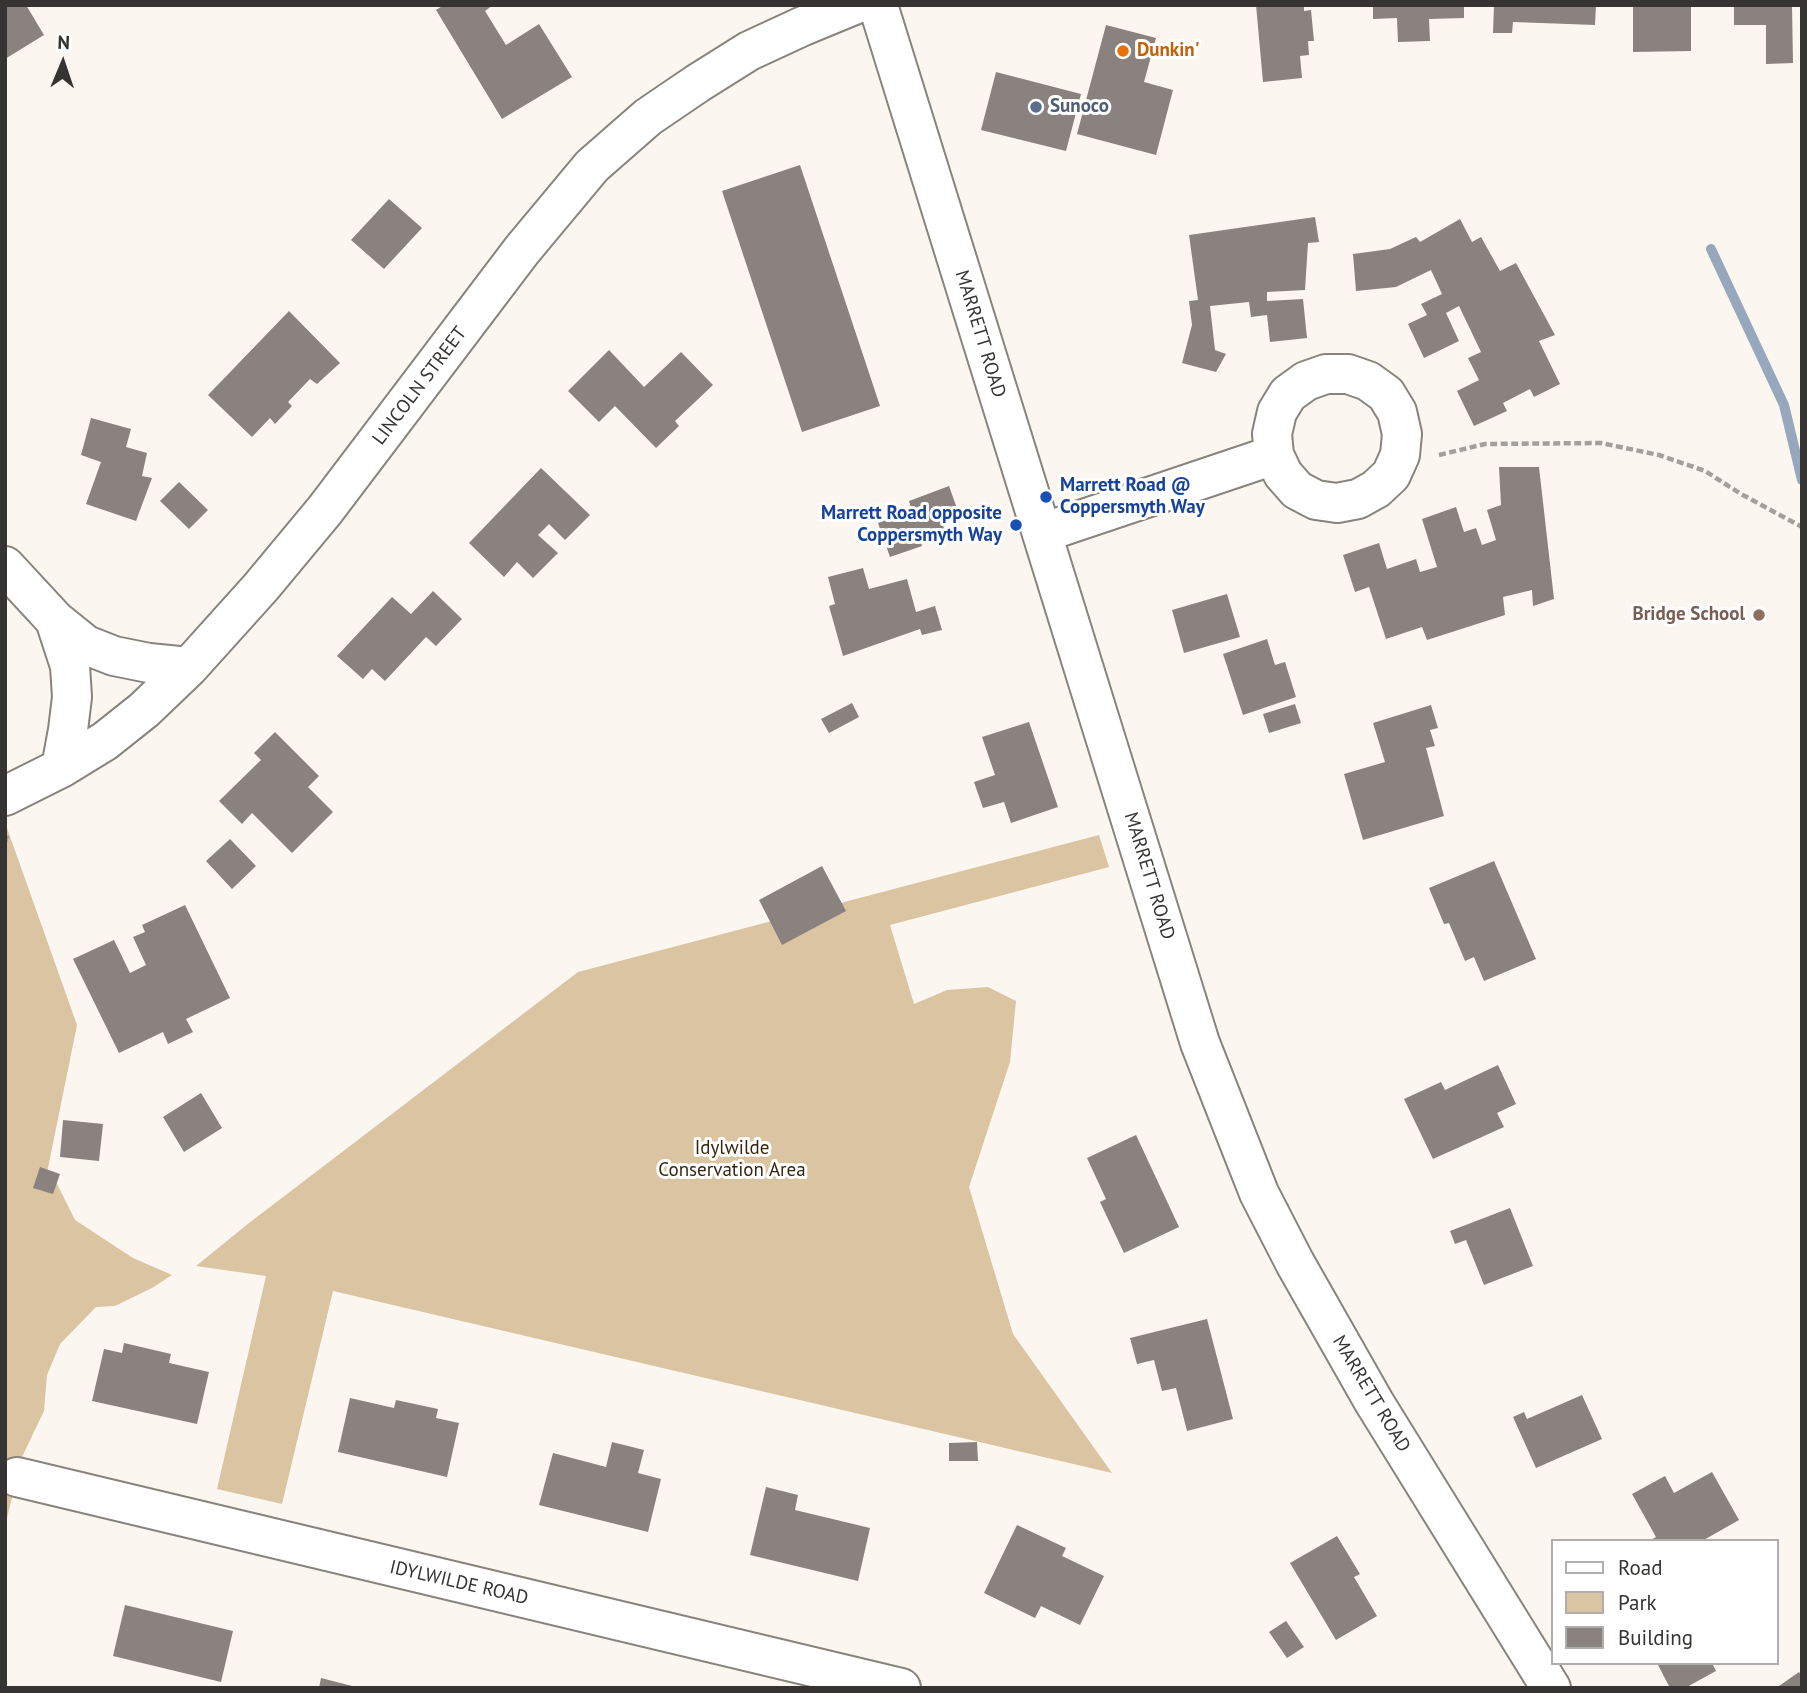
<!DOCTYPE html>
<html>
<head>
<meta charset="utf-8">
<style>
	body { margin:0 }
	#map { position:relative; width:1807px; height:1693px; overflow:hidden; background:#fbf7f0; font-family:"PT Sans",sans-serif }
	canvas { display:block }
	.frame { position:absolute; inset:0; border:7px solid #363432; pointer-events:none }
	.legend { position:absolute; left:1551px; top:1539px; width:228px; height:126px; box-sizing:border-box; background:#fff; border:2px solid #afaead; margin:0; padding:9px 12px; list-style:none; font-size:21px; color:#363432 }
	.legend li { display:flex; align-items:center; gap:14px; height:35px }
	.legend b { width:35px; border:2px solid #afaead }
	.north { position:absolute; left:28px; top:28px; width:70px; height:70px; -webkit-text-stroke:5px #fff; paint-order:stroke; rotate:2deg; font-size:19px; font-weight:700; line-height:28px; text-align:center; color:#363432 }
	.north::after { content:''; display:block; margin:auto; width:24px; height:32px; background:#363432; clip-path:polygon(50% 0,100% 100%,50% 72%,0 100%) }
</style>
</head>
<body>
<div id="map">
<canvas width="1807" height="1693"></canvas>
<div class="frame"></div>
<ul class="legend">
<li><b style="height:9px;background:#fff"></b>Road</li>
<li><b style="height:19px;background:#dac4a2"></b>Park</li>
<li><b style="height:19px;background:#89827e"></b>Building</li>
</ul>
<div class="north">N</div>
</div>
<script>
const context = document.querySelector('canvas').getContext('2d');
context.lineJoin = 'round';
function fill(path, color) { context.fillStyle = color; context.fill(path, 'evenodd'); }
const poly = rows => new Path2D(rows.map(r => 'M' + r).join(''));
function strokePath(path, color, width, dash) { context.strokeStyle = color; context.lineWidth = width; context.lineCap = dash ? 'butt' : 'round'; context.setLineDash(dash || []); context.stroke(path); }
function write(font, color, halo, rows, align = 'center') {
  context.font = font + ' "PT Sans",sans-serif'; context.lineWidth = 6; context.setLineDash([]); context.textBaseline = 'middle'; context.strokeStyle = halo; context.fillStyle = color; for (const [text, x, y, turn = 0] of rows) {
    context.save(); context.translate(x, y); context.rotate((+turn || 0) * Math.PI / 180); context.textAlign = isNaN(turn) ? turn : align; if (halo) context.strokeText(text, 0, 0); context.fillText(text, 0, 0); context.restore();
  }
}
fill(poly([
	[5,828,7,828,77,1025,47,1173,52,1174,75,1220,133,1258,172,1275,152,1288,115,1306,96,1307,60,1344,47,1375,44,1411,22,1457,5,1526],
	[1099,835,1109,867,890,925,914,1004,947,990,988,987,1016,1001,1010,1062,969,1187,1013,1334,1112,1473,333,1291,282,1504,217,1489,266,1276,196,1266,249,1223,578,972]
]), '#dac4a2');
strokePath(poly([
	[1711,249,1784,405,1802,480]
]), '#97a8bd', 10);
fill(poly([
	[5,5,26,5,44,35,5,59],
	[444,5,493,5,485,11,506,45,539,24,572,77,502,119,436,10],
	[1256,5,1304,5,1304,11,1311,10,1314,41,1308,41,1309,55,1300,56,1302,78,1263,82],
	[1373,5,1464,5,1464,18,1429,19,1430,41,1398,42,1397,18,1373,19],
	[1494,5,1596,5,1595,25,1513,22,1512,33,1493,33],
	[1633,5,1691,5,1691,51,1633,52],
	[1734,5,1792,5,1793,63,1766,64,1766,25,1734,25],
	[1106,25,1156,38,1144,82,1173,90,1156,155,1077,134],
	[996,72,1081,94,1066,151,981,130],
	[800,165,880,406,802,432,722,191],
	[389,199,422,228,384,269,351,240],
	[1315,217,1319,242,1308,243,1305,290,1267,292,1267,301,1303,299,1307,338,1270,342,1267,315,1251,317,1249,302,1210,306,1215,350,1226,354,1216,372,1182,363,1192,325,1189,301,1198,300,1189,235],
	[1460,219,1472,242,1481,237,1500,271,1516,263,1555,335,1539,341,1560,384,1534,397,1530,389,1503,403,1507,411,1474,426,1457,391,1479,380,1468,358,1481,352,1459,306,1446,313,1459,341,1424,358,1408,324,1427,315,1421,304,1442,294,1431,270,1396,287,1356,291,1353,254,1390,249,1416,237,1420,242],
	[289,311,340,363,317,384,310,379,288,402,292,406,275,424,270,418,252,437,208,395],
	[609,350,644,387,681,352,713,385,675,421,679,426,656,448,615,406,599,422,568,391],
	[91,418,131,429,126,447,147,453,142,476,152,478,136,521,86,504,101,462,81,455],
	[1499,467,1539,467,1554,599,1533,606,1532,590,1503,597,1505,615,1427,640,1422,627,1386,639,1369,587,1355,592,1343,555,1379,543,1387,569,1416,559,1420,572,1437,567,1422,519,1456,507,1464,532,1476,528,1482,545,1496,540,1487,510,1501,505],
	[541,468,590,515,565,540,549,524,538,535,558,553,533,578,517,562,504,577,469,543],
	[179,482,208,510,189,529,160,501],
	[949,486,959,514,941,520,945,531,920,540,922,546,890,557,878,523,912,511,909,501],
	[863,568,869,589,907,579,916,612,935,606,942,630,922,635,920,629,843,656,829,606,835,604,828,577],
	[433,591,462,619,436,646,426,637,385,681,372,669,363,679,337,656,392,597,411,614],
	[1227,594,1240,637,1184,653,1172,610],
	[1267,639,1275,665,1285,662,1296,697,1243,715,1223,654],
	[852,703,859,717,829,733,821,719],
	[1295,704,1301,723,1269,733,1263,714],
	[1431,705,1438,728,1430,730,1435,746,1426,748,1444,816,1363,840,1344,774,1385,762,1373,723],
	[1029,722,1058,807,1011,823,1004,802,983,808,974,782,995,775,982,737],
	[275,732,319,776,308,787,333,812,292,853,252,813,242,824,219,801,261,760,254,753],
	[230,839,256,866,232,889,206,861],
	[1494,861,1536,959,1484,981,1474,957,1465,961,1449,923,1444,924,1429,888],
	[822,866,846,911,782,945,759,900],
	[185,905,230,998,186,1019,193,1032,168,1044,163,1032,119,1053,73,959,114,940,130,973,146,965,133,937,145,932,142,925],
	[1498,1065,1516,1104,1497,1113,1504,1127,1433,1159,1404,1099,1441,1082,1445,1090],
	[201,1093,222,1128,184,1152,163,1117],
	[63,1120,103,1124,99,1161,60,1157],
	[1136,1135,1179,1227,1124,1253,1100,1202,1106,1199,1087,1158],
	[40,1167,60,1174,53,1194,33,1188],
	[1510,1208,1533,1266,1484,1285,1466,1240,1455,1244,1450,1231],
	[1207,1319,1233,1419,1187,1431,1176,1388,1162,1391,1154,1360,1137,1364,1130,1338],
	[124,1343,171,1354,169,1363,209,1372,197,1424,92,1401,104,1349,122,1353],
	[1582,1395,1602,1439,1536,1468,1513,1417,1524,1412,1527,1419],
	[350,1398,394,1408,396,1400,438,1409,436,1418,459,1423,447,1477,338,1452],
	[612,1442,644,1450,638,1473,661,1479,648,1532,539,1505,553,1453,606,1467],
	[977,1442,978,1461,949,1461,949,1443],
	[1712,1472,1739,1520,1702,1541,1649,1541,1656,1537,1632,1494,1665,1476,1674,1493],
	[766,1487,798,1495,795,1510,870,1528,858,1581,750,1555],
	[1017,1525,1066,1548,1062,1556,1104,1576,1080,1625,1041,1606,1035,1618,984,1593],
	[1337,1536,1360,1574,1354,1577,1377,1616,1336,1640,1290,1563],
	[125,1605,233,1631,221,1682,113,1656],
	[1286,1621,1304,1647,1287,1658,1269,1632],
	[1657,1663,1712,1663,1716,1671,1685,1688,1670,1688],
	[1799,1672,1802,1676,1802,1688,1776,1688],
	[321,1678,356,1687,356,1688,319,1688]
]), '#89827e');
const minor = poly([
	[1042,533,1274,455,1272,434,1277,412,1288,394,1306,381,1326,374,1348,374,1368,381,1386,394,1397,412,1402,434,1400,455,1391,475,1376,489,1358,499,1337,503,1316,500,1297,490,1283,474,1274,455],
	[5,566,55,620,86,645,114,656,149,663,189,667],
	[55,620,70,666,72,697,68,730,61,768],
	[5,796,61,768,105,741,144,710,189,667,261,587,325,510,522,250,592,166,648,117,698,83,749,51,803,26,854,5],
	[17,1477,901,1688]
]);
const major = poly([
	[878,5,1200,1043,1259,1193,1295,1263,1374,1402,1551,1688]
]);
strokePath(minor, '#88847d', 42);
strokePath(major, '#88847d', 42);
strokePath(poly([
	[1439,455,1485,444,1601,443,1659,455,1705,471,1741,494,1802,527],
	[5,842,8,832]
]), '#a3a09b', 4.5, [7, 3.5]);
strokePath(minor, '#fff', 38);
strokePath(major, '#fff', 38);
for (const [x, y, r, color] of [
	[1123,51,7,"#e8710a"],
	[1036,107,7,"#5c6f8a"],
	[1046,497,7,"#1a4fb4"],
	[1016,525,7,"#1a4fb4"],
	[1759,615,7,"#8d6e63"]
]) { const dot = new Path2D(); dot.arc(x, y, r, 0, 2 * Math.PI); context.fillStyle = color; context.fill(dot); strokePath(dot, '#fff', 2.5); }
write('bold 19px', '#c56008', '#fff', [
	["Dunkin'",1137,51]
], 'left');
write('bold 19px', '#4e5e75', '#fff', [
	["Sunoco",1050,107]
], 'left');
write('19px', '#363432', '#fff', [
	["MARRETT ROAD",980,334,73],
	["LINCOLN STREET",420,386,-53],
	["MARRETT ROAD",1149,876,73],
	["MARRETT ROAD",1371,1394,59],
	["IDYLWILDE ROAD",459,1583,13]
]);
write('bold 19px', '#164399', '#fff', [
	["Marrett Road @",1060,486],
	["Coppersmyth Way",1060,508],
	["Marrett Road opposite",1002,514,"right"],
	["Coppersmyth Way",1002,536,"right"]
], 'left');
write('bold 19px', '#785e54', '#fff', [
	["Bridge School",1745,615]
], 'right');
write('19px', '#36270d', '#fff', [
	["Idylwilde",732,1149],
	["Conservation Area",732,1171]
]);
</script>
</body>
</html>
